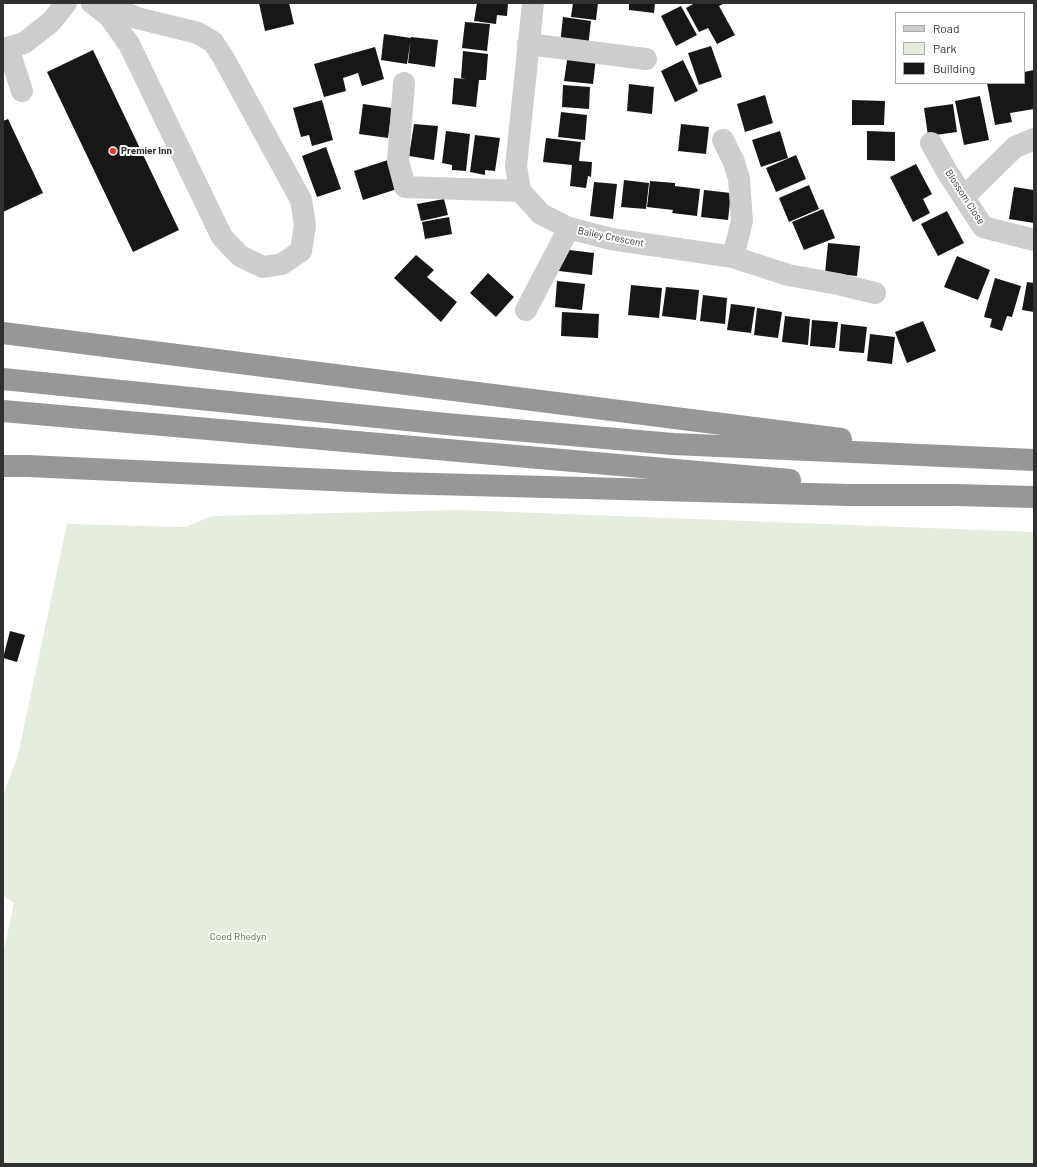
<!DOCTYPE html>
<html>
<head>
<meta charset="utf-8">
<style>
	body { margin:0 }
	#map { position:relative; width:1037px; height:1167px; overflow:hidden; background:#fff; font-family:Barlow,sans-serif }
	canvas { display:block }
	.frame { position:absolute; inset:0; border:4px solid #303030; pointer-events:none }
	.legend { position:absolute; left:895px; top:12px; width:130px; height:72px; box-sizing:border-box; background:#fff; border:1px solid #acacac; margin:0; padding:5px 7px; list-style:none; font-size:12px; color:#303030 }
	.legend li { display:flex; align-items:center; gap:8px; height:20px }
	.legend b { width:20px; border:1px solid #acacac }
</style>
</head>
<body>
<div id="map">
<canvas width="1037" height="1167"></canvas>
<div class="frame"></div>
<ul class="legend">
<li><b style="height:5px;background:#cdcdcd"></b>Road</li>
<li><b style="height:11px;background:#e4edde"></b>Park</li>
<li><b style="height:11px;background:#171717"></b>Building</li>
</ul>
</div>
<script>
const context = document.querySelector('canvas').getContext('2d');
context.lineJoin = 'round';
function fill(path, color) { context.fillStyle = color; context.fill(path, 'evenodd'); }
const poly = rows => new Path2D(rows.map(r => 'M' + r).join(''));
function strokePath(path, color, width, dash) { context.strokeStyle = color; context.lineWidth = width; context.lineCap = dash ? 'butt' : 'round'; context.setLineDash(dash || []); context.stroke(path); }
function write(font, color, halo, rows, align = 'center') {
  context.font = font + ' Barlow,sans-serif'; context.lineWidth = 4; context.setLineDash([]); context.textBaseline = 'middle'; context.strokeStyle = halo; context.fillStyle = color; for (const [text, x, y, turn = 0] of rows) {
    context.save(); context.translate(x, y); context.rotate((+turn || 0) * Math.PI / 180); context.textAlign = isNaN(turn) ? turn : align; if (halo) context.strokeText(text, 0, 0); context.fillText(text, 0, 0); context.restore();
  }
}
fill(poly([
	[459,510,1034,532,1034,1164,3,1164,3,954,14,903,3,895,3,795,18,755,67,524,185,527,212,516]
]), '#e4edde');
fill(poly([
	[259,3,289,3,294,24,265,31],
	[477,3,508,3,507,16,497,15,496,24,474,21],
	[573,3,598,3,596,20,571,17],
	[629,3,655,3,654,13,629,10],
	[695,3,725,3,719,6,735,35,717,44,708,28,699,32,686,8],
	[681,6,697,35,676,46,661,16],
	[563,17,591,21,588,47,560,44],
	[465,22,490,24,487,51,462,48],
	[384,34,411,38,407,64,381,60],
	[411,37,438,40,435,67,408,63],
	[711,46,722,77,699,85,688,53],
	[375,47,384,79,362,86,358,73,343,78,346,91,324,97,314,64],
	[93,50,179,230,133,252,47,72],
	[463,51,488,54,486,80,479,80,476,107,452,104,454,78,466,79,461,78],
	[568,54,596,58,593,84,564,81],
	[683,60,698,91,675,102,661,71],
	[1034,70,1034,109,1010,113,1012,122,995,125,987,83,1024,83,1024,72],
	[629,84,654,87,652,114,627,111],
	[563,85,590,87,589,109,562,107],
	[765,95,773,123,745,132,737,104],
	[980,96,989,140,964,145,955,101],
	[322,100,333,140,312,146,309,135,301,137,293,108],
	[852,100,885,101,884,125,852,125],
	[363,104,392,108,388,138,359,134],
	[953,104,957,132,928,136,924,108],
	[561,112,587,115,585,140,558,137],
	[8,119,43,193,3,212,3,121],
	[414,124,438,126,434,160,409,156],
	[681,124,709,127,706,154,678,151],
	[446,131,470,134,466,171,452,170,452,165,442,163],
	[780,131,788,158,761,167,752,140],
	[867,131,895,132,895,161,867,160],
	[475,135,500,138,495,171,485,170,485,175,470,172],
	[546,138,581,142,579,161,592,162,591,177,588,176,586,188,570,186,572,165,543,162],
	[326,147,341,189,317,197,302,156],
	[796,155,806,179,776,192,766,168],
	[388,160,397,189,363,200,354,171],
	[916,164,932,194,923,199,930,213,913,222,890,177],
	[624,180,649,183,646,209,621,207],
	[650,181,675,183,675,186,700,189,697,216,672,213,673,210,647,207],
	[594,182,617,184,613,219,590,216],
	[809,185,819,209,789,222,779,198],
	[1014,187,1034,190,1034,223,1009,219],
	[704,190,731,193,728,220,701,217],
	[444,199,448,215,421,221,417,204],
	[823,209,835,238,804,250,792,222],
	[947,211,964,243,938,256,921,224],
	[449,217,452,234,425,239,422,222],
	[828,243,860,246,857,276,825,273],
	[561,249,594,253,592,275,559,271],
	[416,255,434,270,427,277,457,302,441,322,394,278],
	[957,256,990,270,978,300,944,287],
	[488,273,514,297,496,317,470,293],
	[995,278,1021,286,1012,317,1007,316,1002,331,990,327,992,319,984,317],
	[557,281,585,284,582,310,555,307],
	[1027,282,1034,283,1034,312,1022,310],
	[631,285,662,288,659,318,628,315],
	[666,287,699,290,696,320,662,316],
	[703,295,727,298,725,324,700,321],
	[731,304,755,307,751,333,727,330],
	[757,308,782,312,778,338,754,335],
	[562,312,599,314,598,338,561,336],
	[785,316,810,319,808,345,782,342],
	[812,320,838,322,835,348,810,346],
	[923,321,936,351,907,363,895,332],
	[841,324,867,327,864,353,839,351],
	[870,334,895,337,892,364,867,361],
	[10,631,25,635,17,662,3,658]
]), '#171717');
strokePath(poly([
	[92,3,109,16,129,44,222,237,240,256,263,267,282,264,301,251,305,225,301,200,223,57,213,42,198,33,137,18,113,7,98,3],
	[533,3,516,166,520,191,541,214,569,228,611,239,733,257,788,275,838,284,875,293],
	[528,44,646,59],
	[8,48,22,91],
	[3,49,24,43,51,22,66,3],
	[404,83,398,161,405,187,520,191],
	[723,140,734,162,739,179,742,221,733,257],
	[931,143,946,170,983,227,1034,240],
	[964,197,1015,147,1034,139],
	[526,310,569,228]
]), '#cdcdcd', 22);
strokePath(poly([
	[3,333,841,439],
	[3,379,446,424,673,444,1034,460],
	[3,411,790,480],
	[3,466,28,466,395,483,848,495,955,495,1034,497]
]), '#979797', 22);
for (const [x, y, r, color] of [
	[113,151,4,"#e63c32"]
]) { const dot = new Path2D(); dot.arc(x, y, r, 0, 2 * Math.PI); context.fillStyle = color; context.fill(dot); strokePath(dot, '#fff', 1.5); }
write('bold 10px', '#303030', '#fff', [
	["Premier Inn",121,151]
], 'left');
write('10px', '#303030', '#fff', [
	["Blossom Close",965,197,57],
	["Bailey Crescent",611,237,11]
]);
write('10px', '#4d6c3c', '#fff', [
	["Coed Rhedyn",238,937]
]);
</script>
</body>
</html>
